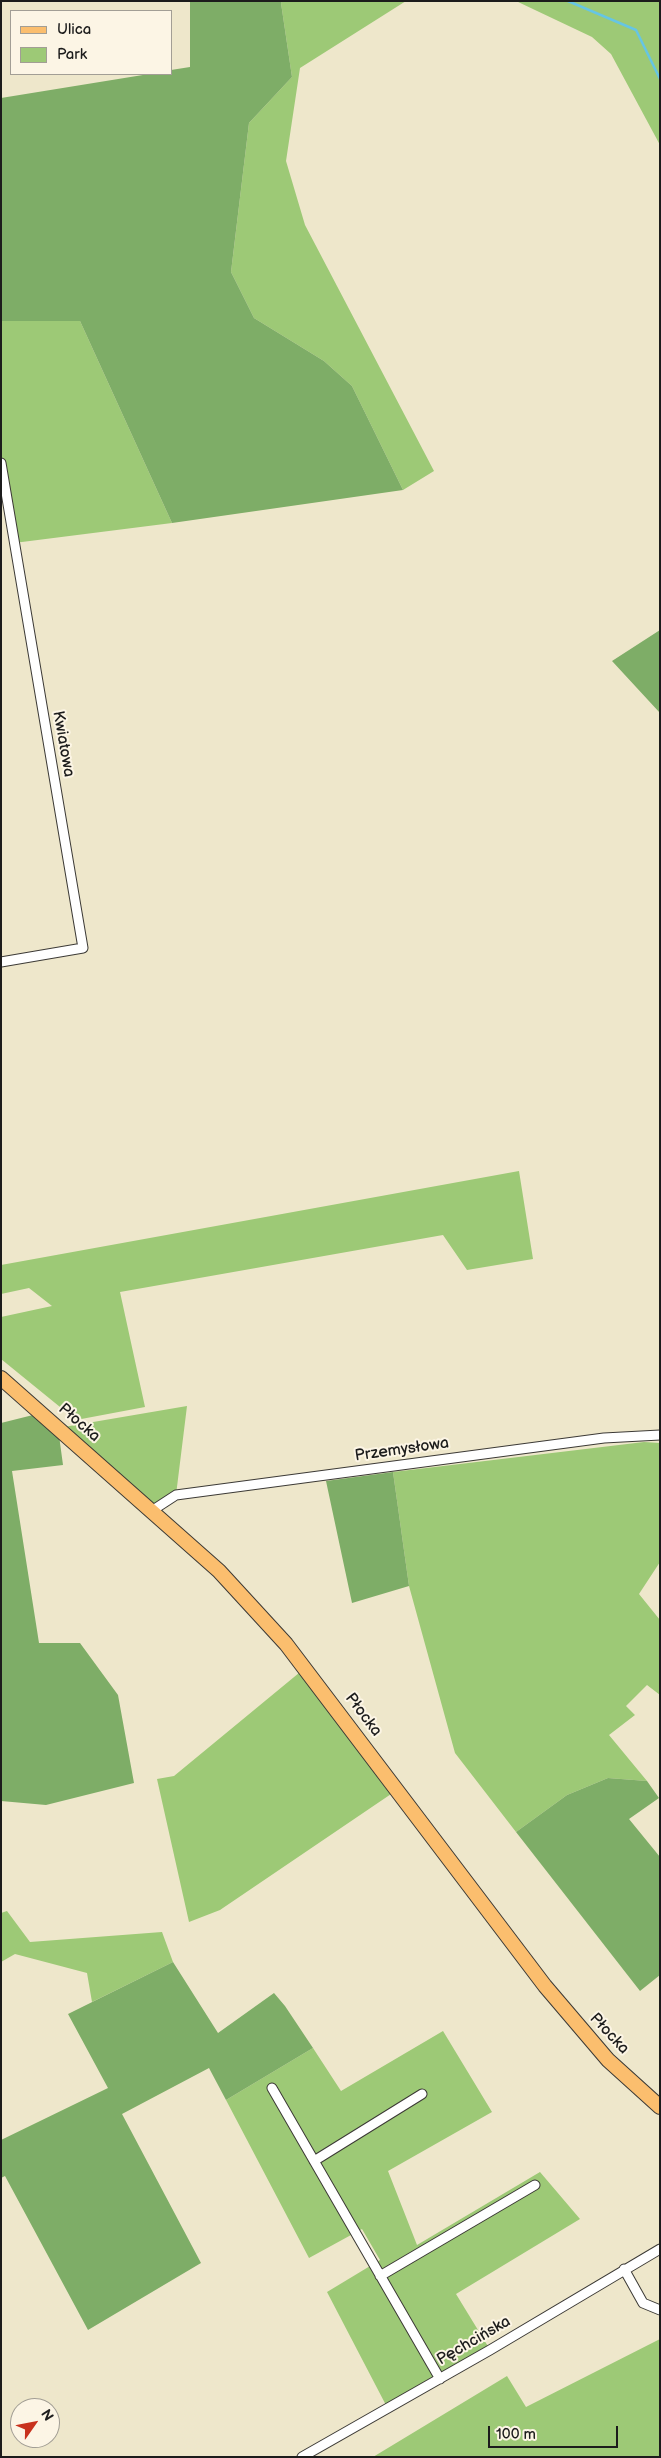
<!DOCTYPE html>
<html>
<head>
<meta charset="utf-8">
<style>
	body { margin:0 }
	#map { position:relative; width:661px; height:2458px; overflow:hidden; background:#eee7cb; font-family:"Balsamiq Sans",sans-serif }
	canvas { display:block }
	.frame { position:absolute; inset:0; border:2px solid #1c1c1c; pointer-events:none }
	.legend { position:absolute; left:10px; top:10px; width:162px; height:65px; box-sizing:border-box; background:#fcf5e5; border:1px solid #a29e95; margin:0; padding:6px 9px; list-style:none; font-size:15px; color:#1c1c1c }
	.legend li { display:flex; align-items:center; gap:10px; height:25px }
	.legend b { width:25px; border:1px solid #a29e95 }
	.north { position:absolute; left:10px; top:2398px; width:50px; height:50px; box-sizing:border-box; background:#fcf5e5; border:1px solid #a29e95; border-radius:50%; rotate:57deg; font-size:14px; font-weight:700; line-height:20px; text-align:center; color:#1c1c1c }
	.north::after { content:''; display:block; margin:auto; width:18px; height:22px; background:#c8321e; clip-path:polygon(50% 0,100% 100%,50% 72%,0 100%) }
	.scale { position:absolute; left:488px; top:2426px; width:130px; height:22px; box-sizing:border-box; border:2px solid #1c1c1c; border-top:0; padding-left:6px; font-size:15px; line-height:18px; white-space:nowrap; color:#1c1c1c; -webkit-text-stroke:4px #fcf5e5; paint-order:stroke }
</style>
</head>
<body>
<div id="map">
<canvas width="661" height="2458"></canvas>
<div class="frame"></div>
<ul class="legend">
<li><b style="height:6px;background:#fbbe6e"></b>Ulica</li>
<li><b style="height:14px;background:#9dc976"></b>Park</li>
</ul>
<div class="north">N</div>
<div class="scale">100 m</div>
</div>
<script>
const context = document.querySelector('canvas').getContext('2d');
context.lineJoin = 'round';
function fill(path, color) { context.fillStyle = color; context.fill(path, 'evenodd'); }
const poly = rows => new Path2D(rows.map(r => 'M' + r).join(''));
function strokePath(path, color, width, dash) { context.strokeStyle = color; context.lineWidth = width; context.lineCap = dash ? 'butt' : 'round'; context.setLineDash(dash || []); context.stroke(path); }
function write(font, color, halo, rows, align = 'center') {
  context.font = font + ' "Balsamiq Sans",sans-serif'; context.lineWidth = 4; context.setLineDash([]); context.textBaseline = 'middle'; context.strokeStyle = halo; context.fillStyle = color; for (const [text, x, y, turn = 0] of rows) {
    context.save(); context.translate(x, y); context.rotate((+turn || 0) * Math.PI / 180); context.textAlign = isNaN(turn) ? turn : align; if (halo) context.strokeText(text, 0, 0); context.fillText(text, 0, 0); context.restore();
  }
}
fill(poly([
	[283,1,406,1,300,68,286,161,305,225,434,471,403,490,352,386,324,361,254,318,231,272,249,123,292,77,281,3],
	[516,1,660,1,660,145,611,54,592,37],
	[1,321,80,321,172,523,14,543,7,499,1,500],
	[519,1171,533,1259,467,1270,443,1235,120,1292,145,1407,76,1420,1,1359,1,1317,52,1306,29,1288,1,1294,1,1265],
	[187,1406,176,1495,153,1510,58,1428],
	[644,1442,660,1443,660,1562,639,1594,660,1620,660,1695,647,1685,626,1706,635,1715,609,1735,647,1781,608,1778,567,1795,516,1832,455,1753,409,1586,393,1472],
	[305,1668,397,1790,220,1910,189,1922,157,1779,174,1776],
	[7,1911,30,1942,162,1932,173,1962,92,2002,87,1973,15,1954,1,1962,1,1913],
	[443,2031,492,2112,388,2171,417,2245,540,2172,580,2219,456,2294,489,2348,388,2409,327,2292,380,2260,362,2229,309,2258,226,2100,313,2048,341,2091],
	[660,2339,660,2457,373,2457,507,2376,526,2407]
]), '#9dc976');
fill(poly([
	[190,1,283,1,281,3,292,77,249,123,231,272,254,318,324,361,352,386,403,490,172,523,80,321,1,321,1,98,149,74,171,74,171,70,190,67],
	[660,630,660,713,612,661],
	[41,1413,58,1428,63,1465,12,1471,39,1643,80,1643,118,1695,134,1783,46,1805,1,1801,1,1423],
	[393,1472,409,1586,352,1603,326,1481],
	[608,1778,647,1781,659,1798,629,1819,660,1857,660,1975,640,1991,516,1832,567,1795],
	[173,1962,218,2033,274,1993,285,2006,313,2048,226,2100,209,2068,122,2114,201,2263,88,2330,5,2176,1,2178,1,2140,108,2088,68,2014]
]), '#7ead67');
strokePath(poly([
	[568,1,636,30,660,79]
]), '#66c5e4', 2.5);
const minor = poly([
	[1,463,83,948,1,962],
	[153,1510,176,1495,604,1438,660,1435],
	[272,2088,440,2379],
	[314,2161,422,2094],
	[624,2269,643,2303,660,2310],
	[380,2276,535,2185],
	[302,2457,490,2350,660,2249]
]);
const primary = poly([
	[1,1378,219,1571,286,1644,545,1986,608,2060,660,2107]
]);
strokePath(minor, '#3c3a36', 11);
strokePath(primary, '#3c3a36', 16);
strokePath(minor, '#fff', 9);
strokePath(primary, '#fbbe6e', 14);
write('16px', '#1c1c1c', '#fcf5e5', [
	["Kwiatowa",63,744,80],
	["Płocka",79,1423,41],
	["Przemysłowa",402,1450,-8],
	["Płocka",363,1715,53],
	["Płocka",609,2034,47],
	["Pęchcińska",474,2341,-30]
]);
</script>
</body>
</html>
